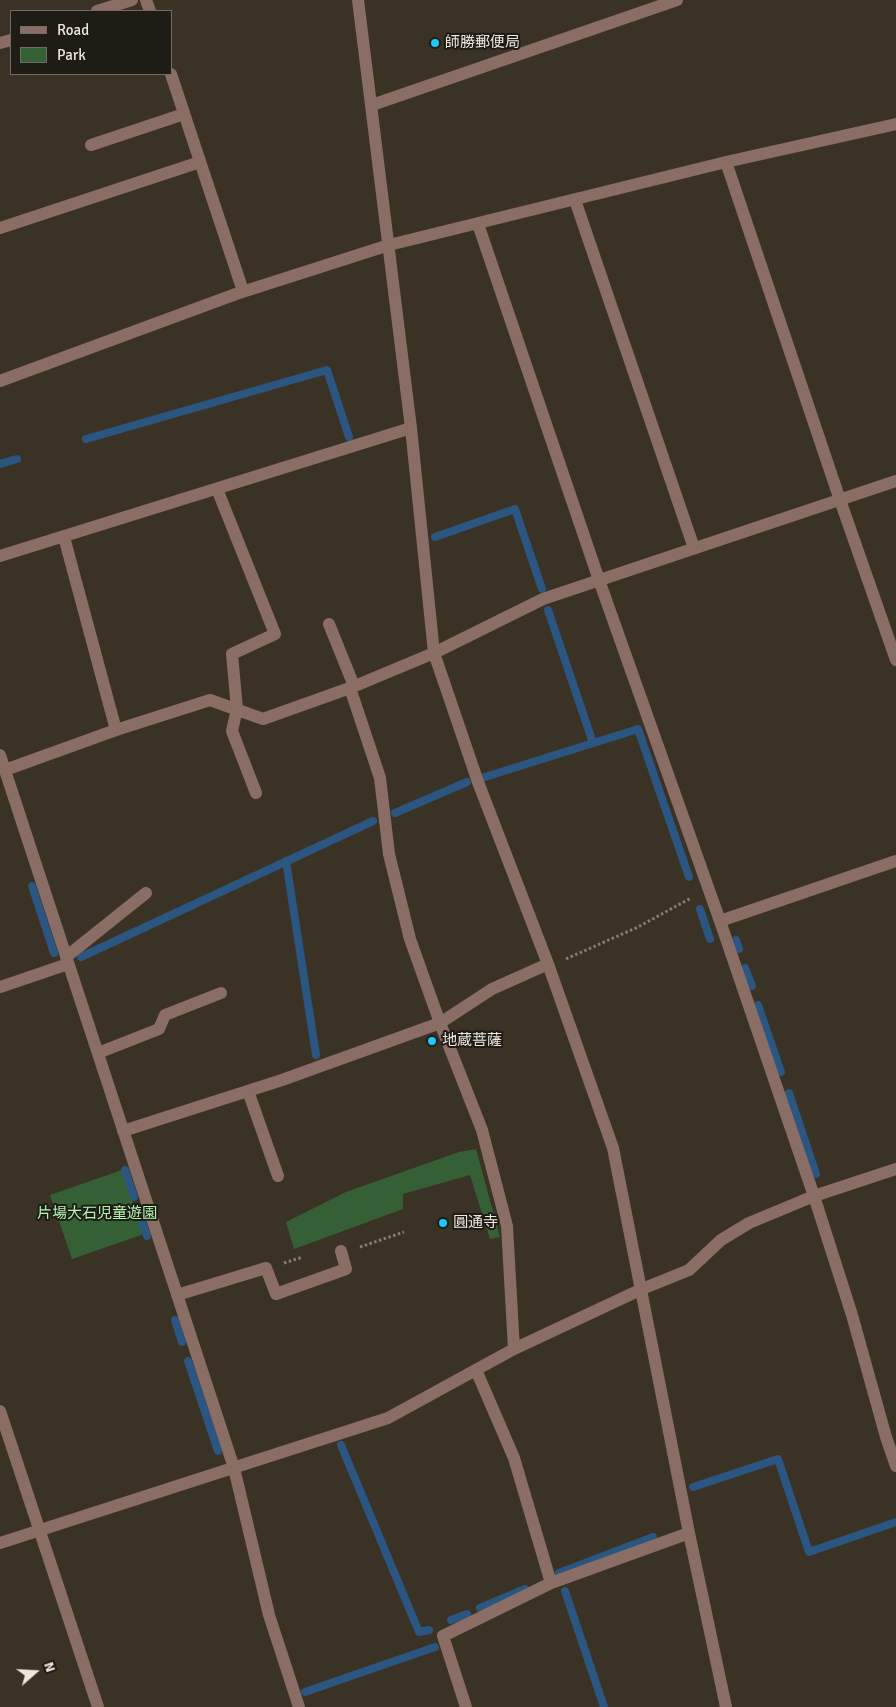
<!DOCTYPE html>
<html>
<head>
<meta charset="utf-8">
<style>
	body { margin:0 }
	#map { position:relative; width:896px; height:1707px; overflow:hidden; background:#3b3226; font-family:Signika,sans-serif }
	canvas { display:block }
	.legend { position:absolute; left:10px; top:10px; width:162px; height:65px; box-sizing:border-box; background:#1f1b15; border:1px solid #716d66; margin:0; padding:6px 9px; list-style:none; font-size:15px; color:#ede7df }
	.legend li { display:flex; align-items:center; gap:10px; height:25px }
	.legend b { width:25px; border:1px solid #716d66 }
	.north { position:absolute; left:10px; top:1647px; width:50px; height:50px; -webkit-text-stroke:4px #1f1b15; paint-order:stroke; rotate:71deg; font-size:14px; font-weight:700; line-height:20px; text-align:center; color:#ede7df }
	.north::after { content:''; display:block; margin:auto; width:18px; height:22px; background:#ede7df; clip-path:polygon(50% 0,100% 100%,50% 72%,0 100%) }
</style>
</head>
<body>
<div id="map">
<canvas width="896" height="1707"></canvas>
<ul class="legend">
<li><b style="height:6px;background:#8a6e66"></b>Road</li>
<li><b style="height:14px;background:#356036"></b>Park</li>
</ul>
<div class="north">N</div>
</div>
<script>
const context = document.querySelector('canvas').getContext('2d');
context.lineJoin = 'round';
function fill(path, color) { context.fillStyle = color; context.fill(path, 'evenodd'); }
const poly = rows => new Path2D(rows.map(r => 'M' + r).join(''));
function strokePath(path, color, width, dash) { context.strokeStyle = color; context.lineWidth = width; context.lineCap = dash ? 'butt' : 'round'; context.setLineDash(dash || []); context.stroke(path); }
function write(font, color, halo, rows, align = 'center') {
  context.font = font + ' Signika,"Noto Sans JP",sans-serif'; context.lineWidth = 4; context.setLineDash([]); context.textBaseline = 'middle'; context.strokeStyle = halo; context.fillStyle = color; for (const [text, x, y, turn = 0] of rows) {
    context.save(); context.translate(x, y); context.rotate((+turn || 0) * Math.PI / 180); context.textAlign = isNaN(turn) ? turn : align; if (halo) context.strokeText(text, 0, 0); context.fillText(text, 0, 0); context.restore();
  }
}
fill(poly([
	[476,1149,500,1237,490,1239,470,1175,403,1194,403,1209,294,1249,286,1222,346,1192,459,1152],
	[122,1170,144,1234,72,1259,50,1195]
]), '#356036');
strokePath(poly([
	[86,439,327,370,349,437],
	[0,464,17,459],
	[435,537,515,509,542,589],
	[548,610,593,743],
	[485,777,638,729,689,877],
	[395,813,467,782],
	[286,861,316,1055],
	[32,886,54,953],
	[700,909,710,939],
	[736,940,739,949],
	[81,957,373,821],
	[745,968,752,986],
	[758,1005,781,1072],
	[789,1093,816,1174],
	[125,1170,134,1197],
	[139,1212,147,1236],
	[175,1320,182,1342],
	[188,1361,218,1451],
	[341,1445,419,1632,429,1630],
	[693,1487,778,1459,809,1552,896,1522],
	[559,1573,653,1537],
	[565,1591,604,1707],
	[480,1608,525,1589],
	[451,1620,467,1614],
	[305,1692,435,1647]
]), '#2b5681', 8);
strokePath(poly([
	[566,959,638,927,691,898],
	[360,1247,404,1232],
	[284,1263,303,1257]
]), '#857d73', 3, [2.5, 2.5]);
strokePath(poly([
	[146,0,150,11],
	[358,0,411,428,434,653,478,782,548,964,613,1148,689,1533,726,1707],
	[97,11,132,0],
	[0,43,11,40],
	[171,74,243,291],
	[372,105,677,0],
	[91,145,184,114],
	[726,162,840,500,896,660],
	[575,200,694,548],
	[478,224,599,580,720,921,814,1196,852,1315,886,1437,896,1466],
	[0,228,200,162],
	[0,381,236,294,389,245,726,162,896,124],
	[217,489,275,634,232,654,237,709,232,731,256,793],
	[64,537,116,730],
	[0,556,411,428],
	[329,624,354,686],
	[350,688,380,778,389,854,410,939,440,1023,482,1130,507,1226,514,1349],
	[0,755,234,1468,269,1615,299,1707],
	[5,770,116,730,210,700,263,719,350,688,434,653,543,599,896,481],
	[720,921,896,861],
	[66,957,146,893],
	[0,987,68,964],
	[98,1053,159,1029,165,1015,221,993],
	[248,1091,278,1176],
	[123,1131,282,1080,440,1023,492,989,548,964],
	[177,1295,266,1268,276,1294,346,1269,341,1251],
	[476,1370,514,1458,551,1583],
	[0,1411,98,1707],
	[0,1543,388,1418,514,1349,642,1289,689,1270,721,1240,749,1223,814,1196,896,1169],
	[466,1707,443,1636,551,1583,689,1533]
]), '#8a6e66', 12);
for (const [x, y, r, color] of [
	[435,43,5,"#1bc9fc"],
	[432,1041,5,"#1bc9fc"],
	[443,1223,5,"#1bc9fc"]
]) { const dot = new Path2D(); dot.arc(x, y, r, 0, 2 * Math.PI); context.fillStyle = color; context.fill(dot); strokePath(dot, '#1f1b15', 2); }
write('15px', '#ede7df', '#1f1b15', [
	["師勝郵便局",445,43],
	["地蔵菩薩",442,1041],
	["圓通寺",453,1223]
], 'left');
write('15px', '#b2f6b1', '#1f1b15', [
	["片場大石児童遊園",97,1214]
]);
</script>
</body>
</html>
